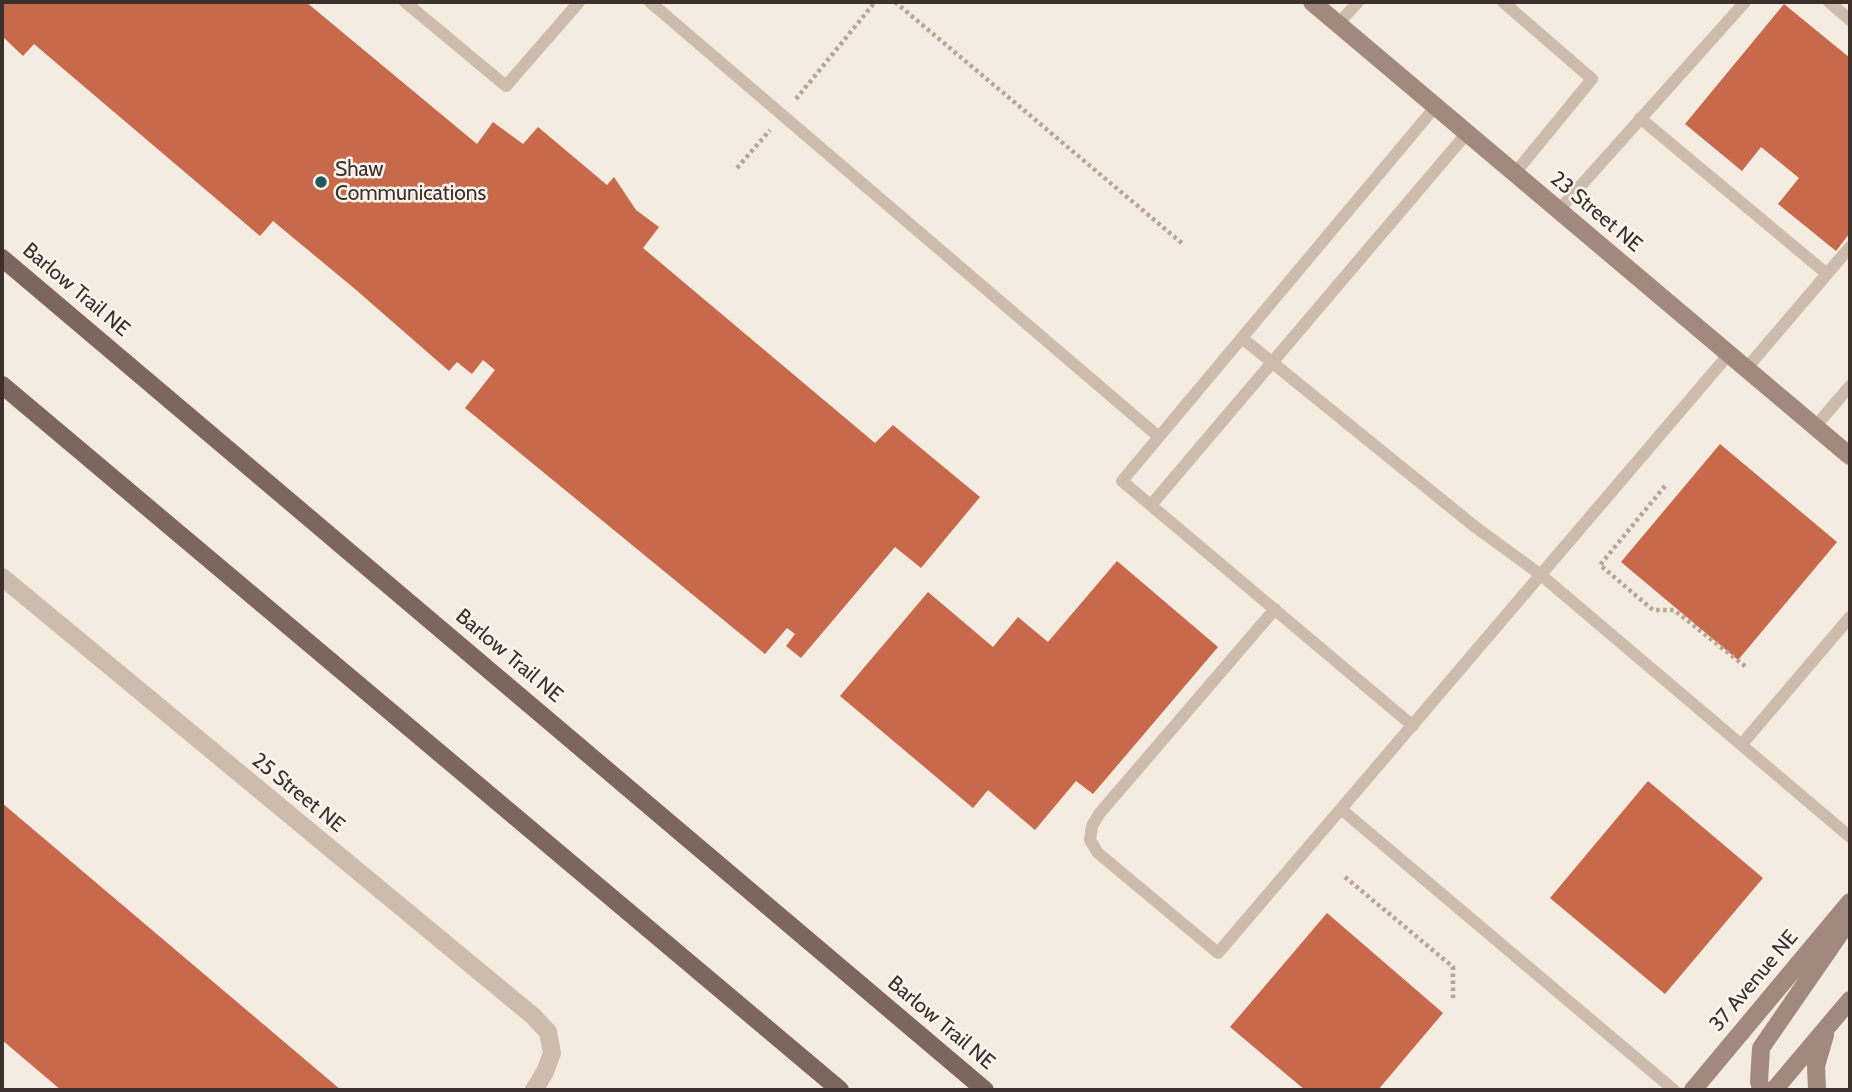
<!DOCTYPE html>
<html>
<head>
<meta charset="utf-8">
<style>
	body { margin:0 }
	#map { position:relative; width:1852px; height:1092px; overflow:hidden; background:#f4ebe1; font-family:Cabin,sans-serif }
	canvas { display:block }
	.frame { position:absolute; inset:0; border:4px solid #3b302b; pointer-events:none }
</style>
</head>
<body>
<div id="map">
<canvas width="1852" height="1092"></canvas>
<div class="frame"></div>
</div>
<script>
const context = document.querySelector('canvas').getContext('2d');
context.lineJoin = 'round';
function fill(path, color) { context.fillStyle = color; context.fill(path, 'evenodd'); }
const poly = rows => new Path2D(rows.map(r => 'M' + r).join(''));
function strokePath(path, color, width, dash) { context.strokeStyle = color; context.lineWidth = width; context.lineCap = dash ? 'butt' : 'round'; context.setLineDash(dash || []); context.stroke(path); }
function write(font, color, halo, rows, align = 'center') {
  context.font = font + ' Cabin,sans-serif'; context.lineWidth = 5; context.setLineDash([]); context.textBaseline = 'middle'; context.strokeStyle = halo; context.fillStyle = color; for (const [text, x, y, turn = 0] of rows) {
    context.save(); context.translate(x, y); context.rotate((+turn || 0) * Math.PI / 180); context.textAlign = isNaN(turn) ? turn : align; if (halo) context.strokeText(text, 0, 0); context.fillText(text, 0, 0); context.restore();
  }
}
fill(poly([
	[2,2,306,2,477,144,493,122,523,144,538,127,607,185,614,177,636,210,659,227,643,248,875,443,893,425,980,497,921,568,895,547,801,658,786,646,795,634,787,628,765,654,465,408,495,370,483,360,472,374,457,362,449,371,355,289,273,221,260,236,34,44,23,56,2,36],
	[1784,4,1850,58,1850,233,1836,251,1778,204,1799,178,1761,147,1742,171,1685,124],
	[1720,444,1837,542,1738,660,1621,562],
	[1117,561,1218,647,1093,794,1076,781,1035,830,988,790,973,808,840,696,928,592,993,647,1018,617,1048,642],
	[1648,781,1763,878,1665,994,1550,898],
	[2,803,341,1090,61,1090,2,1040],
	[1327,913,1443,1013,1378,1090,1305,1090,1230,1027]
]), '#c8694b');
strokePath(poly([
	[895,2,1183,244],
	[796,99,875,2],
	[737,168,770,130],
	[1665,486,1600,565,1653,610,1674,610,1746,667],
	[1345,877,1453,967,1453,998]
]), '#b9a596', 4.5, [3.5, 3.5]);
strokePath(poly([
	[405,2,506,86,579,2],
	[650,2,1159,437],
	[1503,2,1592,79,1515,173],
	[1829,2,1850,20],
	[1338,24,1358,2],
	[1640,118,1827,274],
	[1559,210,1745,2],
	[1242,338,1474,526,1541,575,1850,837],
	[1746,369,1850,247],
	[1815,427,1850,386],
	[1151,505,1467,133],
	[1275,609,1099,814,1092,826,1090,840,1098,853,1218,953,1729,354],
	[1413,726,1122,481,1436,106],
	[1742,744,1850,617],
	[1341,809,1674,1090]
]), '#cdbbac', 12);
strokePath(poly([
	[2,577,533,1016,548,1032,552,1053,545,1072,534,1090]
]), '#cdbbac', 18);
strokePath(poly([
	[1312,2,1850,456],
	[1693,1090,1850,902],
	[1762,1090,1759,1082,1761,1048,1850,919],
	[1774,1090,1850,1000],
	[1817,1090,1816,1066,1825,1035]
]), '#a18a7d', 18);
strokePath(poly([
	[2,258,985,1090],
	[2,385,840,1090]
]), '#7d675c', 18);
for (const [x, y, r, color] of [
	[321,182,7,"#1f5a5e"]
]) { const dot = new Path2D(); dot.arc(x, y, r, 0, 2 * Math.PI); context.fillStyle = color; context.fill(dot); strokePath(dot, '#fbf5ee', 2.5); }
write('21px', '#3b302b', '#fbf5ee', [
	["Shaw",335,170],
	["Communications",335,194]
], 'left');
write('21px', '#3b302b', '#fbf5ee', [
	["23 Street NE",1596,212,40],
	["Barlow Trail NE",76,290,40],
	["Barlow Trail NE",509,656,40],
	["25 Street NE",298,793,39],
	["37 Avenue NE",1754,981,-50],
	["Barlow Trail NE",941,1023,40]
]);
</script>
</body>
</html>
